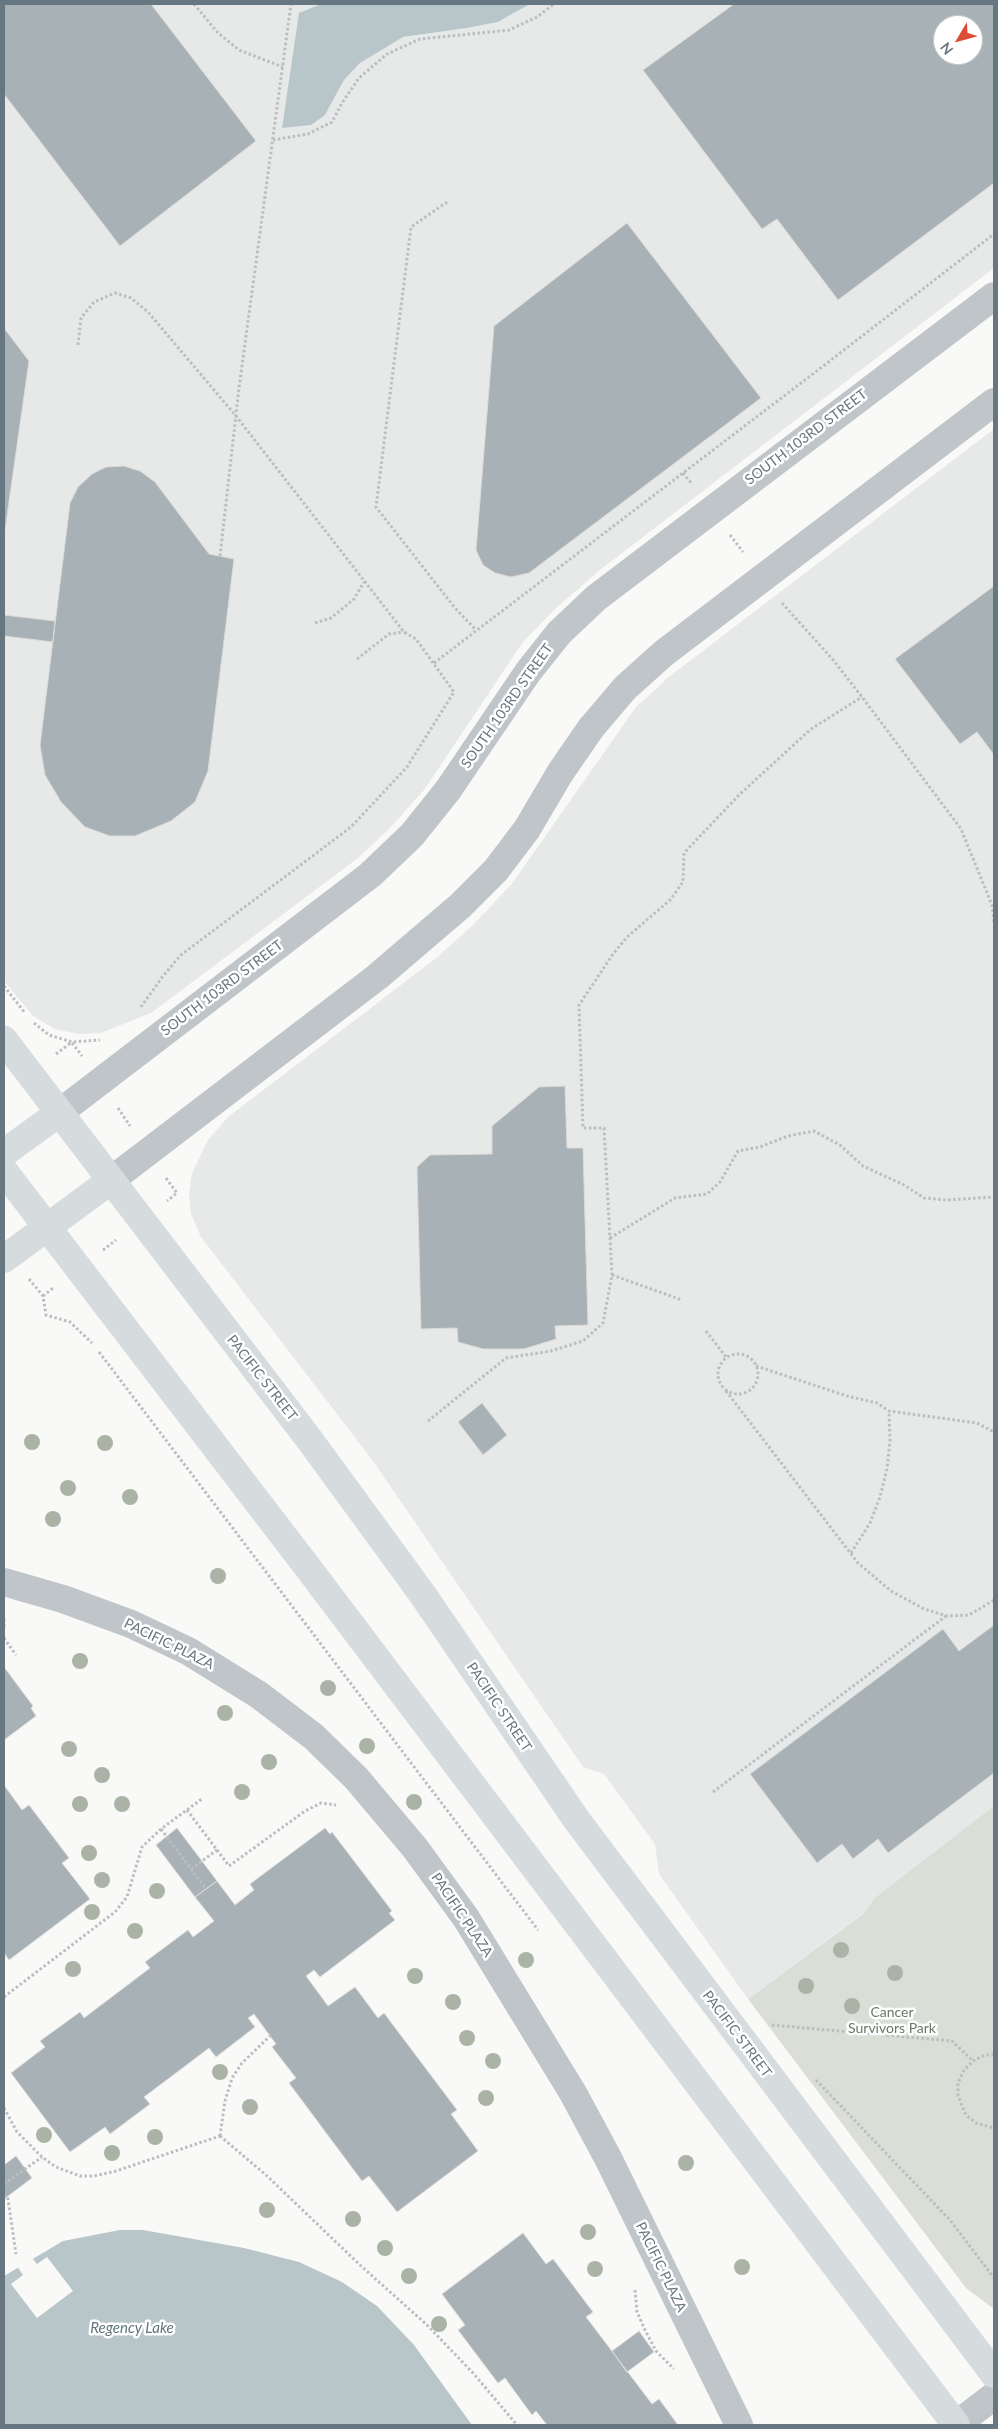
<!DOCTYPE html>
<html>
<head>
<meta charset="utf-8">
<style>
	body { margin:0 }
	#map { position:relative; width:998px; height:2429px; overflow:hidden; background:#f9f9f7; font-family:Lato,sans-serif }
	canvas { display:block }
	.frame { position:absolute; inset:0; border:5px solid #667781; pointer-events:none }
	.north { position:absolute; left:933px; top:15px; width:50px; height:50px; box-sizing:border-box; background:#fff; border:1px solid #c2c9cd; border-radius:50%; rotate:233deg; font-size:14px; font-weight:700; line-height:20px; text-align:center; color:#667781 }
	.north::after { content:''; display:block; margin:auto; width:18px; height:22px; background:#dc4e34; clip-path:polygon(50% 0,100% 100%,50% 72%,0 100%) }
</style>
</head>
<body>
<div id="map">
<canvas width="998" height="2429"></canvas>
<div class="frame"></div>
<div class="north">N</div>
</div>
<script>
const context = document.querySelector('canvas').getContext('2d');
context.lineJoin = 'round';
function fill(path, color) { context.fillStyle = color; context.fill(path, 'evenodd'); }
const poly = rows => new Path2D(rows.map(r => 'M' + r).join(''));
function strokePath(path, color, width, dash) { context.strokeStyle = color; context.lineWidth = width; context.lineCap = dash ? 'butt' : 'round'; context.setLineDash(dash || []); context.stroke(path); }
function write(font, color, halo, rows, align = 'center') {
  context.font = font + ' Lato,sans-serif'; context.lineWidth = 5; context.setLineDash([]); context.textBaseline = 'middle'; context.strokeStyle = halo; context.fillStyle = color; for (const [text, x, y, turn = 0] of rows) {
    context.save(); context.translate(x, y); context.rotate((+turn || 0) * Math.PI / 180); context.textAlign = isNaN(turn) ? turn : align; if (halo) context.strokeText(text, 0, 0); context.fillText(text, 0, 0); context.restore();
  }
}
fill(poly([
	[4,4,321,4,317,6,325,115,344,80,360,63,382,48,403,37,467,28,498,22,530,4,994,4,994,268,600,570,554,610,523,642,424,790,390,828,358,858,151,1013,101,1033,78,1034,55,1029,33,1016,4,981],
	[943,25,973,25,973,55,943,55],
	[994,429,994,1816,748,1999,659,1874,655,1844,604,1774,583,1767,373,1461,201,1237,191,1214,189,1193,192,1173,208,1140,228,1117,435,959,471,927,511,885,636,707,670,676]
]), '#e7e9e8');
fill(poly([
	[994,1806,994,2309,966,2288,748,1999,863,1914,875,1898]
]), '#daded6');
fill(poly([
	[321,4,530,4,498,22,467,28,403,37,360,63,344,80,325,115,311,125,282,128,299,13],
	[120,2230,143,2230,244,2248,299,2262,342,2282,377,2306,414,2345,472,2425,4,2425,4,2276,63,2241]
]), '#b9c6c9');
fill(poly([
	[31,2257,37,2264,47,2257,73,2291,37,2318,11,2284,23,2275,16,2265]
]), '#f9f9f7');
const building = poly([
	[4,4,151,4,256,141,120,246,4,94,4,4],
	[734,4,994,4,994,183,838,300,777,219,762,229,643,70,734,4],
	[943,25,973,25,973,55,943,55,943,25],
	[627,223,761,398,529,573,511,577,495,573,483,565,476,550,494,326,627,223],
	[4,328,29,361,4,537,4,328],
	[124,466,140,471,155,482,209,554,234,559,208,771,195,802,171,821,135,836,110,836,85,827,61,802,45,775,40,745,70,503,78,487,92,474,106,467,124,466],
	[994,586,994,755,977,732,960,744,895,659,994,586],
	[4,615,55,621,53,642,4,636,4,615],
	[565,1086,567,1148,583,1148,588,1325,555,1326,556,1339,524,1349,483,1349,458,1342,457,1328,421,1329,417,1167,430,1155,492,1154,492,1126,539,1087,565,1086],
	[482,1403,507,1435,483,1455,458,1422,482,1403],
	[994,1625,994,1773,888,1853,878,1839,853,1859,842,1844,817,1863,750,1774,943,1629,959,1651,994,1625],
	[4,1667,33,1706,31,1708,36,1716,4,1740,4,1667],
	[4,1785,22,1810,29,1805,69,1858,62,1863,90,1899,9,1960,4,1953,4,1785],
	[177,1828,217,1881,195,1897,156,1845,177,1828],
	[325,1828,330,1834,332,1832,392,1911,389,1913,395,1920,320,1977,314,1970,306,1976,328,2006,355,1987,378,2018,384,2013,457,2110,451,2114,478,2151,397,2212,369,2176,362,2181,289,2083,296,2078,272,2047,276,2044,254,2014,248,2018,255,2027,216,2057,209,2048,144,2097,150,2104,110,2134,105,2127,70,2152,11,2073,45,2047,40,2041,80,2012,84,2018,150,1968,145,1962,188,1930,193,1937,214,1921,195,1897,217,1881,235,1905,254,1890,250,1884,325,1828],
	[16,2156,32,2178,4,2199,4,2165,16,2156],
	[523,2233,546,2264,553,2259,593,2312,586,2317,652,2404,659,2399,678,2425,547,2425,536,2411,532,2415,505,2378,498,2383,458,2330,465,2325,442,2294,523,2233],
	[639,2331,654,2352,627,2372,612,2351,639,2331]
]);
fill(building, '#a8b1b6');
strokePath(building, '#dbdbd9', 1);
strokePath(poly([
	[194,4,218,33,239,50,283,67],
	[273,140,308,134,332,122,342,103,359,78,387,54,420,39,509,30,537,17,554,4],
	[447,202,411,227,376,507,455,608,476,630],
	[78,345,81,318,94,302,115,293,131,298,148,312,236,416,404,632,416,639,454,692,407,767,351,827,181,955,163,976,141,1007],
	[683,473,692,484],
	[730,535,743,552],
	[220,556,239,388,291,4],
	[782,603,834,661,862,697,961,829,992,905,994,922],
	[315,623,331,618,354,599,364,582],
	[357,659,389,634,404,632],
	[434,663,822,367,994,234],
	[4,986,25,1013],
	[34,1023,49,1035,72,1042,100,1040],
	[72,1043,82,1056],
	[56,1054,72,1042],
	[118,1108,130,1126],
	[166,1178,177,1193,167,1201],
	[610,1238,675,1198,707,1194,720,1182,738,1151,760,1147,788,1136,814,1131,840,1145,863,1166,904,1185,924,1198,947,1200,994,1197],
	[103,1250,116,1240],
	[612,1275,682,1300],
	[29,1279,43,1296,46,1315,70,1322,92,1343],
	[43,1296,53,1288],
	[706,1331,726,1357],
	[99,1352,538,1930],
	'718 1374a20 20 0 1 1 40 0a20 20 0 1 1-40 0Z',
	[756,1366,847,1396,877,1403,889,1411,977,1423,994,1432],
	[726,1391,858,1563,891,1591,924,1609,947,1616,969,1615,994,1600],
	[428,1421,506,1358,551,1351,583,1341,603,1323,612,1275,604,1128,583,1128,579,1005,613,954,627,937,670,900,683,882,684,853,739,795,811,729,862,697],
	[851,1553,870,1523,880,1497,887,1469,890,1441,889,1411],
	[4,1619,4,1629],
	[4,1638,16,1655],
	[713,1792,946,1616],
	[187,1810,229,1866,305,1811,321,1803,336,1805],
	[161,1829,206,1889],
	[191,1869,217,1850],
	[4,1997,115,1912,127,1897,142,1847,161,1829,203,1798],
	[772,2025,952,2041,973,2061],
	[994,2054,983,2056,973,2061,964,2070,958,2083,958,2096,966,2115,976,2123,994,2128],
	[816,2080,950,2220,994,2278],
	[4,2108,17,2132,42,2157,56,2167,80,2176,94,2176,116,2171,220,2136],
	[220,2136,266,2175,360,2265,427,2325,473,2373,517,2425],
	[220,2136,225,2101,232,2078,242,2063,270,2036],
	[4,2184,42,2157],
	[4,2194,8,2199,16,2254],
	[635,2290,637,2312,645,2330,656,2351,674,2369]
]), '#bbbec1', 3, [2.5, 2.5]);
strokePath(poly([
	[59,1113,370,875,412,835,448,790,528,672,559,633,596,598,994,296],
	[110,1181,377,977,460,906,496,870,527,829,560,773,591,728,625,688,664,653,994,402],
	[4,1582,63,1599,131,1624,188,1651,259,1695,314,1737,356,1778,415,1848,466,1918,573,2093,608,2158,739,2425]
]), '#c0c5c9', 28);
strokePath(poly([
	[956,2425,994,2396]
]), '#c0c5c9', 28);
strokePath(poly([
	[4,1153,59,1113],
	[4,1259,110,1181]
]), '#d6dbde', 28);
strokePath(poly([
	[4,1040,309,1439,423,1595,576,1819,994,2374],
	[4,1171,312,1573,956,2425]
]), '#d6dbde', 28);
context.fillStyle = '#aab3a6';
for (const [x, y] of [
	[32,1442],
	[105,1443],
	[68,1488],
	[130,1497],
	[53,1519],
	[218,1576],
	[80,1661],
	[328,1688],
	[225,1713],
	[367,1746],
	[69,1749],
	[269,1762],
	[102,1775],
	[242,1792],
	[414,1802],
	[80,1804],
	[122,1804],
	[89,1853],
	[102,1880],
	[157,1891],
	[92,1912],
	[135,1931],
	[841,1950],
	[526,1960],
	[73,1969],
	[895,1973],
	[415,1976],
	[806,1986],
	[453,2002],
	[852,2006],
	[467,2038],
	[493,2061],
	[220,2072],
	[486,2098],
	[250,2107],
	[44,2135],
	[155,2137],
	[112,2153],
	[686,2163],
	[267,2210],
	[353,2219],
	[588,2232],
	[385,2248],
	[742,2267],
	[595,2269],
	[409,2276],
	[439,2324]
]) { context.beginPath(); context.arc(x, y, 8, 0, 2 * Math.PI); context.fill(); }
write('14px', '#667781', '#fff', [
	["SOUTH 103RD STREET",806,437,-37],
	["SOUTH 103RD STREET",507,706,-55],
	["SOUTH 103RD STREET",222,988,-37],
	["PACIFIC STREET",262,1378,52],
	["PACIFIC PLAZA",169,1644,26],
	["PACIFIC STREET",499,1707,56],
	["PACIFIC PLAZA",462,1915,56],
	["PACIFIC STREET",737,2034,53],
	["PACIFIC PLAZA",661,2267,64]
]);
write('14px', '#697964', '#fff', [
	["Cancer",892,2012],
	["Survivors Park",892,2028]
]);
write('italic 15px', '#60767b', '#fff', [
	["Regency Lake",132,2328]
]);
</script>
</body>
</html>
